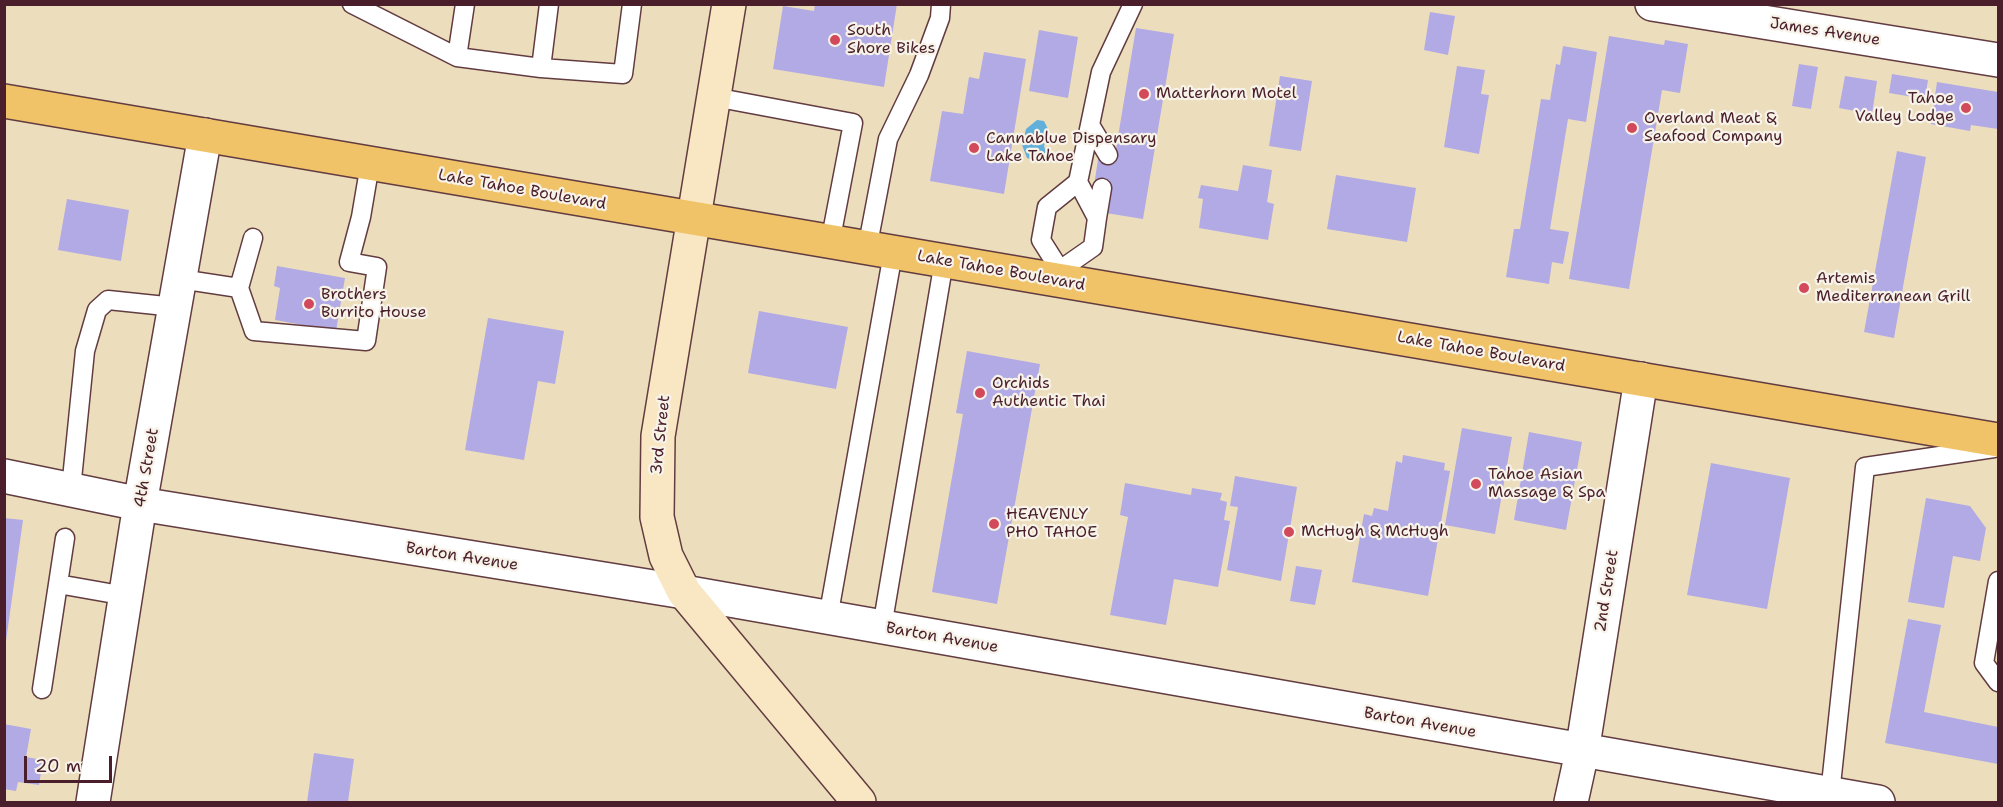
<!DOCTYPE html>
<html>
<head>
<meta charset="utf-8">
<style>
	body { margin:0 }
	#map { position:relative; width:2003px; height:807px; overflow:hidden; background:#ecdebc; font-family:"Shantell Sans",sans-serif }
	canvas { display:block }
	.frame { position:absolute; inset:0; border:6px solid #4a1f2b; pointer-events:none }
	.scale { position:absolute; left:24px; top:756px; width:88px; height:27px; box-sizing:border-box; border:3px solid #4a1f2b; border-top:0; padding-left:8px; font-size:18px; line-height:21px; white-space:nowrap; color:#4a1f2b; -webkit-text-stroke:4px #f7f3e8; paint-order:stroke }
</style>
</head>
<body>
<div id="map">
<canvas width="2003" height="807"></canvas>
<div class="frame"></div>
<div class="scale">20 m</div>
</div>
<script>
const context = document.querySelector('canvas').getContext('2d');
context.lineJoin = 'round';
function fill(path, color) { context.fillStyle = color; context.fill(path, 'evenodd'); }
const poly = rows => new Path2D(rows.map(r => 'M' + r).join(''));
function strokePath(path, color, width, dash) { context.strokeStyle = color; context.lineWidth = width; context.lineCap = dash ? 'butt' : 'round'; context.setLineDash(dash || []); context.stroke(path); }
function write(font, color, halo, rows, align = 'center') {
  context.font = font + ' "Shantell Sans",sans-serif'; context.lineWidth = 4.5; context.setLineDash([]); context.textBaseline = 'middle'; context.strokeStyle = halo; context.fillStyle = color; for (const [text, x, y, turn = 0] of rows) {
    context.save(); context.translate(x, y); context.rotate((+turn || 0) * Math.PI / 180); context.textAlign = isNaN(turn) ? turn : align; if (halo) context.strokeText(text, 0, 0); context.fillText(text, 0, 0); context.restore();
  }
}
fill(poly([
	[1037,120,1044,121,1049,131,1044,146,1046,152,1039,160,1033,160,1027,158,1022,145,1026,129]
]), '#61afdb');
fill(poly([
	[815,4,897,4,884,87,773,69,783,6,814,11],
	[1430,12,1455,16,1448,55,1424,50],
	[1136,28,1174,34,1143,219,1106,213,1094,186,1099,153,1115,155],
	[1039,30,1078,37,1068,98,1029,91],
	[1609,36,1664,45,1665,40,1688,44,1680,93,1662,90,1629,289,1569,279],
	[1563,46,1597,52,1586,122,1568,119,1550,229,1569,232,1563,264,1552,262,1549,284,1506,277,1514,229,1520,229,1541,99,1550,100,1556,64,1560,65],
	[984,52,1026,59,1004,194,930,181,942,111,963,114,969,77,979,79],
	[1799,64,1818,67,1811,109,1792,106],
	[1457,66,1485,70,1481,94,1489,95,1479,154,1444,147],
	[1892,74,1928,80,1925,99,1889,93],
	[1280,76,1312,81,1301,151,1269,146],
	[1845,76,1877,81,1872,114,1839,108],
	[1937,82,1998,92,1998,129,1971,125,1970,131,1931,124],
	[1897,151,1926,157,1894,338,1864,332],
	[1243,165,1272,170,1267,202,1274,204,1268,240,1199,228,1203,199,1198,198,1201,185,1238,191],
	[1336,175,1416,188,1407,242,1327,229],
	[67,199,129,210,121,261,58,250],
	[277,266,345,278,336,331,275,320,280,288,274,286],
	[759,311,848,327,836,389,748,373],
	[488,318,564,331,555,384,538,381,524,460,465,450],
	[967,351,1040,364,997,604,932,592,963,414,956,413],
	[1462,428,1512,437,1495,534,1445,525],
	[1529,432,1582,442,1566,530,1514,520],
	[1403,455,1445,463,1444,470,1450,471,1428,596,1352,582,1364,514,1372,516,1374,508,1388,511,1396,461,1402,463],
	[1711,463,1790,478,1767,609,1687,595],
	[1235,476,1297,487,1281,581,1227,570,1238,507,1230,506],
	[1125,483,1191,495,1192,488,1222,493,1220,500,1227,502,1224,520,1230,521,1218,587,1174,579,1166,625,1110,615,1128,517,1120,515],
	[1926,498,1970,506,1986,528,1980,561,1953,556,1944,608,1908,602],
	[4,518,23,520,6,641,4,641],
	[1296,566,1322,570,1315,605,1290,601],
	[1908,619,1941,625,1924,712,1998,727,1998,764,1885,743],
	[4,724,31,729,26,757,43,760,39,785,18,782,16,791,4,789],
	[314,753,354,759,348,802,307,802]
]), '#b2aae5');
const lane = poly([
	[352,4,457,57,541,68,549,4],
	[457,57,465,4],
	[541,68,623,74,632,4],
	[714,97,853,123,830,243],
	[1090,125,1108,155],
	[1078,182,1097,218,1093,247,1060,270,1041,240,1047,207,1078,182,1101,72,1133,4],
	[1097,218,1102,188],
	[253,238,239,288,254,331,366,341,377,267,349,262,361,217,370,164],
	[867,249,888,139,919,75,940,18,941,4],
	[180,279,239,288],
	[71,489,85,351,97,310,108,300,175,307],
	[1998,581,1984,663,1998,682],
	[58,584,126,596],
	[828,618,893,253],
	[882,627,944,261],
	[42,689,65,538],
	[1830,794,1865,467,1994,448]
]);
const street = poly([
	[1652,4,1998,60],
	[4,476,140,504,684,592,1878,802],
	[93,802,140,504,205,135],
	[1571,802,1582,752,1641,379]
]);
const secondary = poly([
	[729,4,658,436,657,517,666,556,684,592,859,802]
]);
const highway = poly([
	[4,101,1998,440]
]);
strokePath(lane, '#623c41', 21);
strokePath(street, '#623c41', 36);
strokePath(secondary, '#623c41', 36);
strokePath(highway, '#623c41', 36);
strokePath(lane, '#fff', 18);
strokePath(street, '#fff', 33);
strokePath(secondary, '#f9e7c3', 33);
strokePath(highway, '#f1c369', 33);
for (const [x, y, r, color] of [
	[835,40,6,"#d1495b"],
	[1144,94,6,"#d1495b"],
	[1966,108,6,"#d1495b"],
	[1632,128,6,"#d1495b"],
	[974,148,6,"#d1495b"],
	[1804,288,6,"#d1495b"],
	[309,304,6,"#d1495b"],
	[980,393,6,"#d1495b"],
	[1476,484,6,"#d1495b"],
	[994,524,6,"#d1495b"],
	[1289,532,6,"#d1495b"]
]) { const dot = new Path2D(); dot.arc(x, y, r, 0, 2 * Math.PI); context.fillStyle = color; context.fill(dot); strokePath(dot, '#f7f3e8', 2); }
write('16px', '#4a1f2b', '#f7f3e8', [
	["South",847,31],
	["Shore Bikes",847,49],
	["Matterhorn Motel",1156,94],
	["Tahoe",1954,99,"right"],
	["Valley Lodge",1954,117,"right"],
	["Overland Meat &",1644,119],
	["Seafood Company",1644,137],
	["Cannablue Dispensary",986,139],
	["Lake Tahoe",986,157],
	["Artemis",1816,279],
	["Mediterranean Grill",1816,297],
	["Brothers",321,295],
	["Burrito House",321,313],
	["Orchids",992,384],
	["Authentic Thai",992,402],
	["Tahoe Asian",1488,475],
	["Massage & Spa",1488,493],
	["HEAVENLY",1006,515],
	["PHO TAHOE",1006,533],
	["McHugh & McHugh",1301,532]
], 'left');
write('16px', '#4a1f2b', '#f7f3e8', [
	["James Avenue",1825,32,9],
	["Lake Tahoe Boulevard",522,190,10],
	["Lake Tahoe Boulevard",1001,271,10],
	["Lake Tahoe Boulevard",1481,352,10],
	["3rd Street",661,435,-84],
	["4th Street",147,468,-80],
	["Barton Avenue",462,557,9],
	["2nd Street",1607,591,-81],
	["Barton Avenue",942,638,10],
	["Barton Avenue",1420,723,10]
]);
</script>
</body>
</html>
